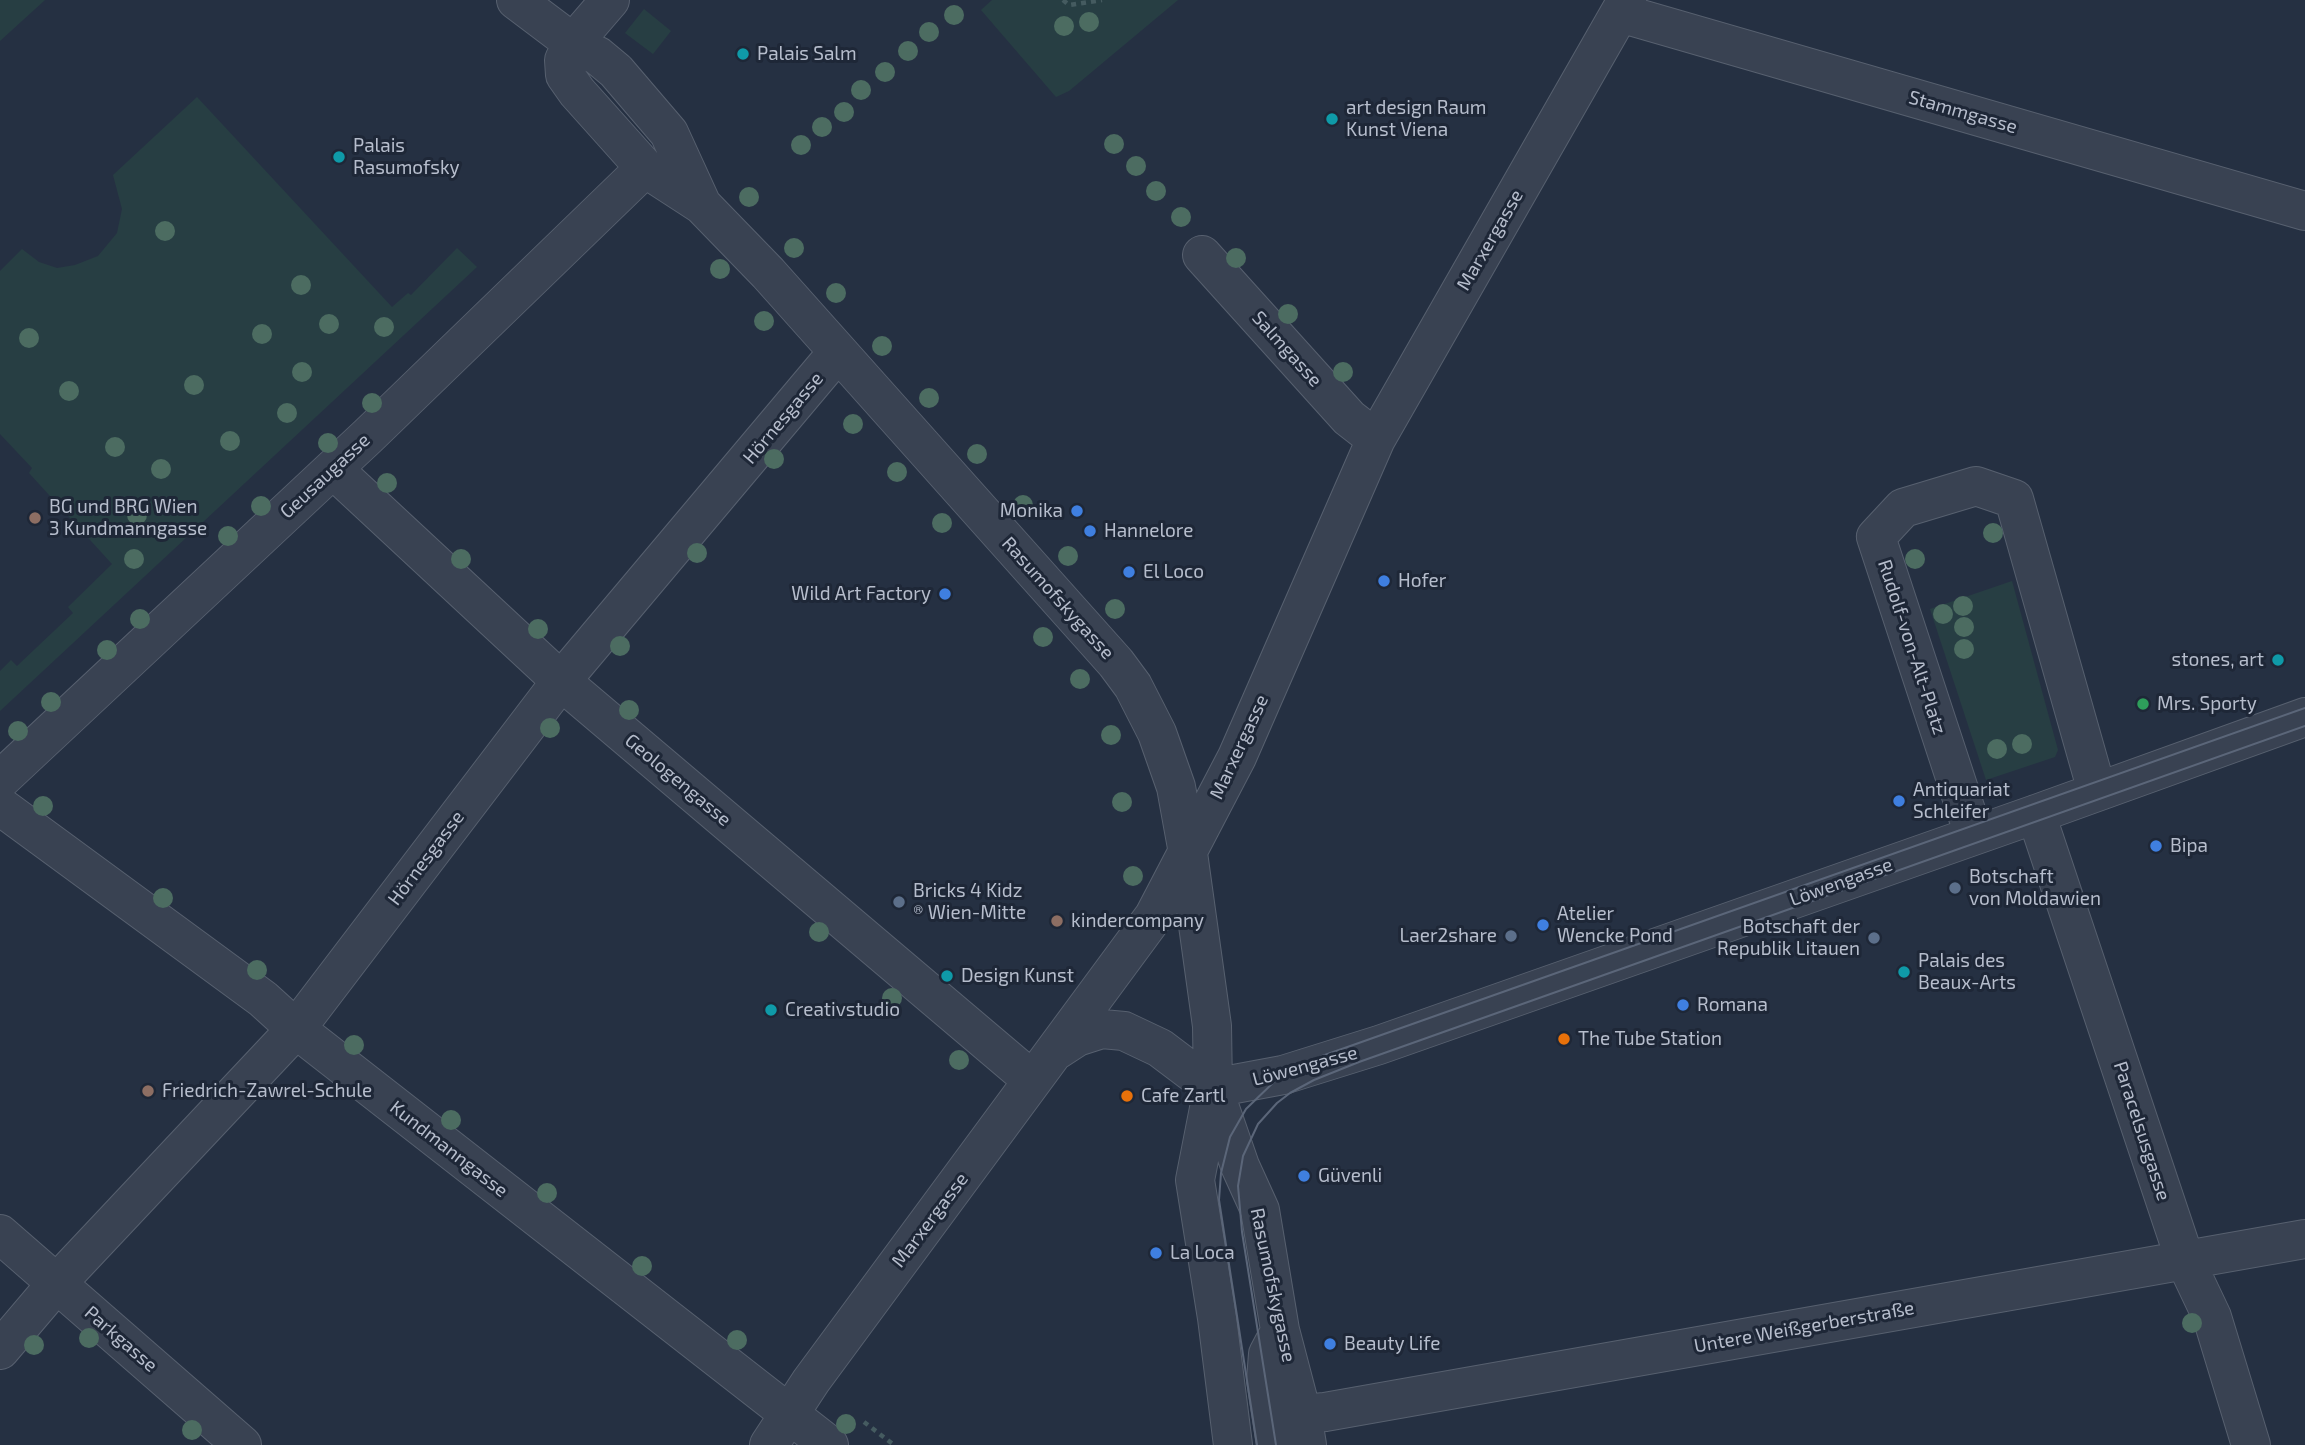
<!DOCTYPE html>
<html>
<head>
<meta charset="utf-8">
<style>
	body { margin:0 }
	canvas { display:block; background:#253042 }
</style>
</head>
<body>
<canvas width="2305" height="1445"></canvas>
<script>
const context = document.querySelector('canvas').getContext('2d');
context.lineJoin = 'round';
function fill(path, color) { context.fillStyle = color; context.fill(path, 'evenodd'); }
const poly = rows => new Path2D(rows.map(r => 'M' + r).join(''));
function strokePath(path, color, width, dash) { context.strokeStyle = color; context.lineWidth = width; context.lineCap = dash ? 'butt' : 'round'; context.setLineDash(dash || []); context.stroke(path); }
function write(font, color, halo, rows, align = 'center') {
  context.font = font + ' "Exo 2",sans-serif'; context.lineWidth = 6; context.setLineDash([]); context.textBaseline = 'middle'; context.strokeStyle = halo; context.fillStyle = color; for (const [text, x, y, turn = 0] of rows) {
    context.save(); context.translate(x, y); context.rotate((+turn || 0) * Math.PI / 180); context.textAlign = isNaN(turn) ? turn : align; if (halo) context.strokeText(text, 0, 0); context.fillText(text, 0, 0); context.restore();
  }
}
fill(poly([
	[0,0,45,0,0,41],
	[992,0,1178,0,1069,91,1056,97,981,10],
	[644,9,671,31,653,54,625,33],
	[197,97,392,307,408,293,411,295,457,248,477,267,0,711,0,671,11,660,17,666,73,613,68,607,112,564,29,473,32,468,0,434,0,271,22,249,39,262,57,268,75,265,98,256,117,233,122,209,113,175],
	[2012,581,2058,750,2055,757,1986,780,1930,609]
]), '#273e43');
const minor = poly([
	[516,0,573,43,598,56,616,71,669,133,702,205],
	[610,0,573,43,564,60,565,75,577,92,645,168,702,205,768,273,1116,663,1133,686,1157,733,1176,787,1188,853,1212,1026,1213,1088,1195,1180,1217,1318,1233,1445],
	[1620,13,2305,211],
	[1202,255,1349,418,1376,439],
	[333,469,561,681,1032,1080],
	[0,780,368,436,645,168],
	[0,806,263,999,296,1029,829,1445],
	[2036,814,2185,1260,2212,1317,2251,1445],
	[1974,835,1876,537,1903,508,1976,486,2014,499,2097,791],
	[1057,1050,1077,1037,1102,1029,1124,1031,1160,1048,1213,1088,1240,1166,1260,1210,1280,1330,1302,1414,1307,1445],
	[1213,1088,1283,1075,1379,1045,2036,814,2305,717],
	[0,1234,242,1445],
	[0,1350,57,1283,296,1029,561,681,837,353],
	[1302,1414,1325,1412,2305,1239],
	[769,1445,811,1381,1154,916,1237,757,1376,439,1627,0],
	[1276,1445,1266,1380,1268,1354,1278,1335]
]);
strokePath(minor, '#57606f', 40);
strokePath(poly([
	[1063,0,1069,5,1102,0],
	[864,1422,894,1445]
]), '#455b60', 4.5, [5, 5]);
strokePath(minor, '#394252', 38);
strokePath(poly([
	[1257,1445,1219,1200,1221,1173,1230,1137,1246,1109,1277,1079,1322,1056,2305,708],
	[1276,1445,1242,1232,1238,1186,1243,1156,1258,1124,1277,1103,1290,1093,1314,1080,1359,1062,2305,726]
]), '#5b6679', 2);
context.fillStyle = '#4c6c61';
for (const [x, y] of [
	[954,15],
	[1089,22],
	[1064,26],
	[929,32],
	[908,51],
	[885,72],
	[861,90],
	[844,112],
	[822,127],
	[1114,144],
	[801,145],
	[1136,166],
	[1156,191],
	[749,197],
	[1181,217],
	[165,231],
	[794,248],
	[1236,258],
	[720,269],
	[301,285],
	[836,293],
	[1288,314],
	[764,321],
	[329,324],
	[384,327],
	[262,334],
	[29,338],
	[882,346],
	[302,372],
	[1343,372],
	[194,385],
	[69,391],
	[929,398],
	[372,403],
	[287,413],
	[853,424],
	[230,441],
	[328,443],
	[115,447],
	[977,454],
	[774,459],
	[161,469],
	[897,472],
	[387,483],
	[1023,505],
	[261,506],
	[137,515],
	[942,523],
	[1993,533],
	[228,536],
	[697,553],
	[1068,556],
	[134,559],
	[461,559],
	[1915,559],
	[1963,606],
	[1115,609],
	[1943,614],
	[140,619],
	[1964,627],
	[538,629],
	[1043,637],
	[620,646],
	[1964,649],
	[107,650],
	[1080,679],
	[51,702],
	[629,710],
	[550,728],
	[18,731],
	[1111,735],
	[2022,744],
	[1997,749],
	[1122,802],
	[43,806],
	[1133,876],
	[163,898],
	[819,932],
	[257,970],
	[892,998],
	[354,1045],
	[959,1060],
	[451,1120],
	[547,1193],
	[642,1266],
	[2192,1323],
	[89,1338],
	[737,1340],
	[34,1345],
	[846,1424],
	[192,1430]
]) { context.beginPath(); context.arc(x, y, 10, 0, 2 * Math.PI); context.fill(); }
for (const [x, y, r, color] of [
	[743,54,7,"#0f9aa8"],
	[1332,119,7,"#0f9aa8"],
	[339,157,7,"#0f9aa8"],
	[1077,511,7,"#3f7fe0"],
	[35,518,7,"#8d6e63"],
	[1090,531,7,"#3f7fe0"],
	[1129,572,7,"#3f7fe0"],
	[1384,581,7,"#3f7fe0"],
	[945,594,7,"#3f7fe0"],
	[2278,660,7,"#0f9aa8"],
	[2143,704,7,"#2e9e5b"],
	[1899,801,7,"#3f7fe0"],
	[2156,846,7,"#3f7fe0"],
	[1955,888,7,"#5c6f8a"],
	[899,902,7,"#5c6f8a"],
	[1057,921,7,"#8d6e63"],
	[1543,925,7,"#3f7fe0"],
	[1511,936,7,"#5c6f8a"],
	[1874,938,7,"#5c6f8a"],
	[1904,972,7,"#0f9aa8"],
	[947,976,7,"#0f9aa8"],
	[1683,1005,7,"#3f7fe0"],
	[771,1010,7,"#0f9aa8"],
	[1564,1039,7,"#e8710a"],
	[148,1091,7,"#8d6e63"],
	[1127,1096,7,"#e8710a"],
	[1304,1176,7,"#3f7fe0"],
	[1156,1253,7,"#3f7fe0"],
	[1330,1344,7,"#3f7fe0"]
]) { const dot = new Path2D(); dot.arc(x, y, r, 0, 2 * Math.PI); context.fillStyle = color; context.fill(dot); strokePath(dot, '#1e2737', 2.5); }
write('19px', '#b6bdcc', '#1e2737', [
	["Palais Salm",757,54],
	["art design Raum",1346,108],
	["Kunst Viena",1346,130],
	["Palais",353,146],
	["Rasumofsky",353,168],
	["BG und BRG Wien",49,507],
	["3 Kundmanngasse",49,529],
	["Monika",1063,511,"right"],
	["Hannelore",1104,531],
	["El Loco",1143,572],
	["Hofer",1398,581],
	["Wild Art Factory",931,594,"right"],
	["stones, art",2264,660,"right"],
	["Mrs. Sporty",2157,704],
	["Antiquariat",1913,790],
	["Schleifer",1913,812],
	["Bipa",2170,846],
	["Botschaft",1969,877],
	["von Moldawien",1969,899],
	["Bricks 4 Kidz",913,891],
	["® Wien-Mitte",913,913],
	["Atelier",1557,914],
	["Wencke Pond",1557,936],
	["kindercompany",1071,921],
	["Botschaft der",1860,927,"right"],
	["Republik Litauen",1860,949,"right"],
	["Laer2share",1497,936,"right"],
	["Palais des",1918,961],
	["Beaux-Arts",1918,983],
	["Design Kunst",961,976],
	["Romana",1697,1005],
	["Creativstudio",785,1010],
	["The Tube Station",1578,1039],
	["Friedrich-Zawrel-Schule",162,1091],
	["Cafe Zartl",1141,1096],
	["Güvenli",1318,1176],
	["La Loca",1170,1253],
	["Beauty Life",1344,1344]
], 'left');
write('19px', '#b6bdcc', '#1e2737', [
	["Stammgasse",1963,112,16],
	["Marxergasse",1490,240,-60],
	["Salmgasse",1287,349,48],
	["Hörnesgasse",783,418,-50],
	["Geusaugasse",325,476,-43],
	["Rasumofskygasse",1058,598,48],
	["Rudolf-von-Alt-Platz",1912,647,72],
	["Marxergasse",1239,747,-65],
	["Geologengasse",678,780,40],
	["Hörnesgasse",426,858,-53],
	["Löwengasse",1841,882,-20],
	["Löwengasse",1305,1066,-15],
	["Paracelsusgasse",2142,1131,72],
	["Kundmanngasse",449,1149,38],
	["Marxergasse",930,1220,-53],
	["Rasumofskygasse",1273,1285,78],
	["Untere Weißgerberstraße",1804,1327,-10],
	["Parkgasse",121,1339,41]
]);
</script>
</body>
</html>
